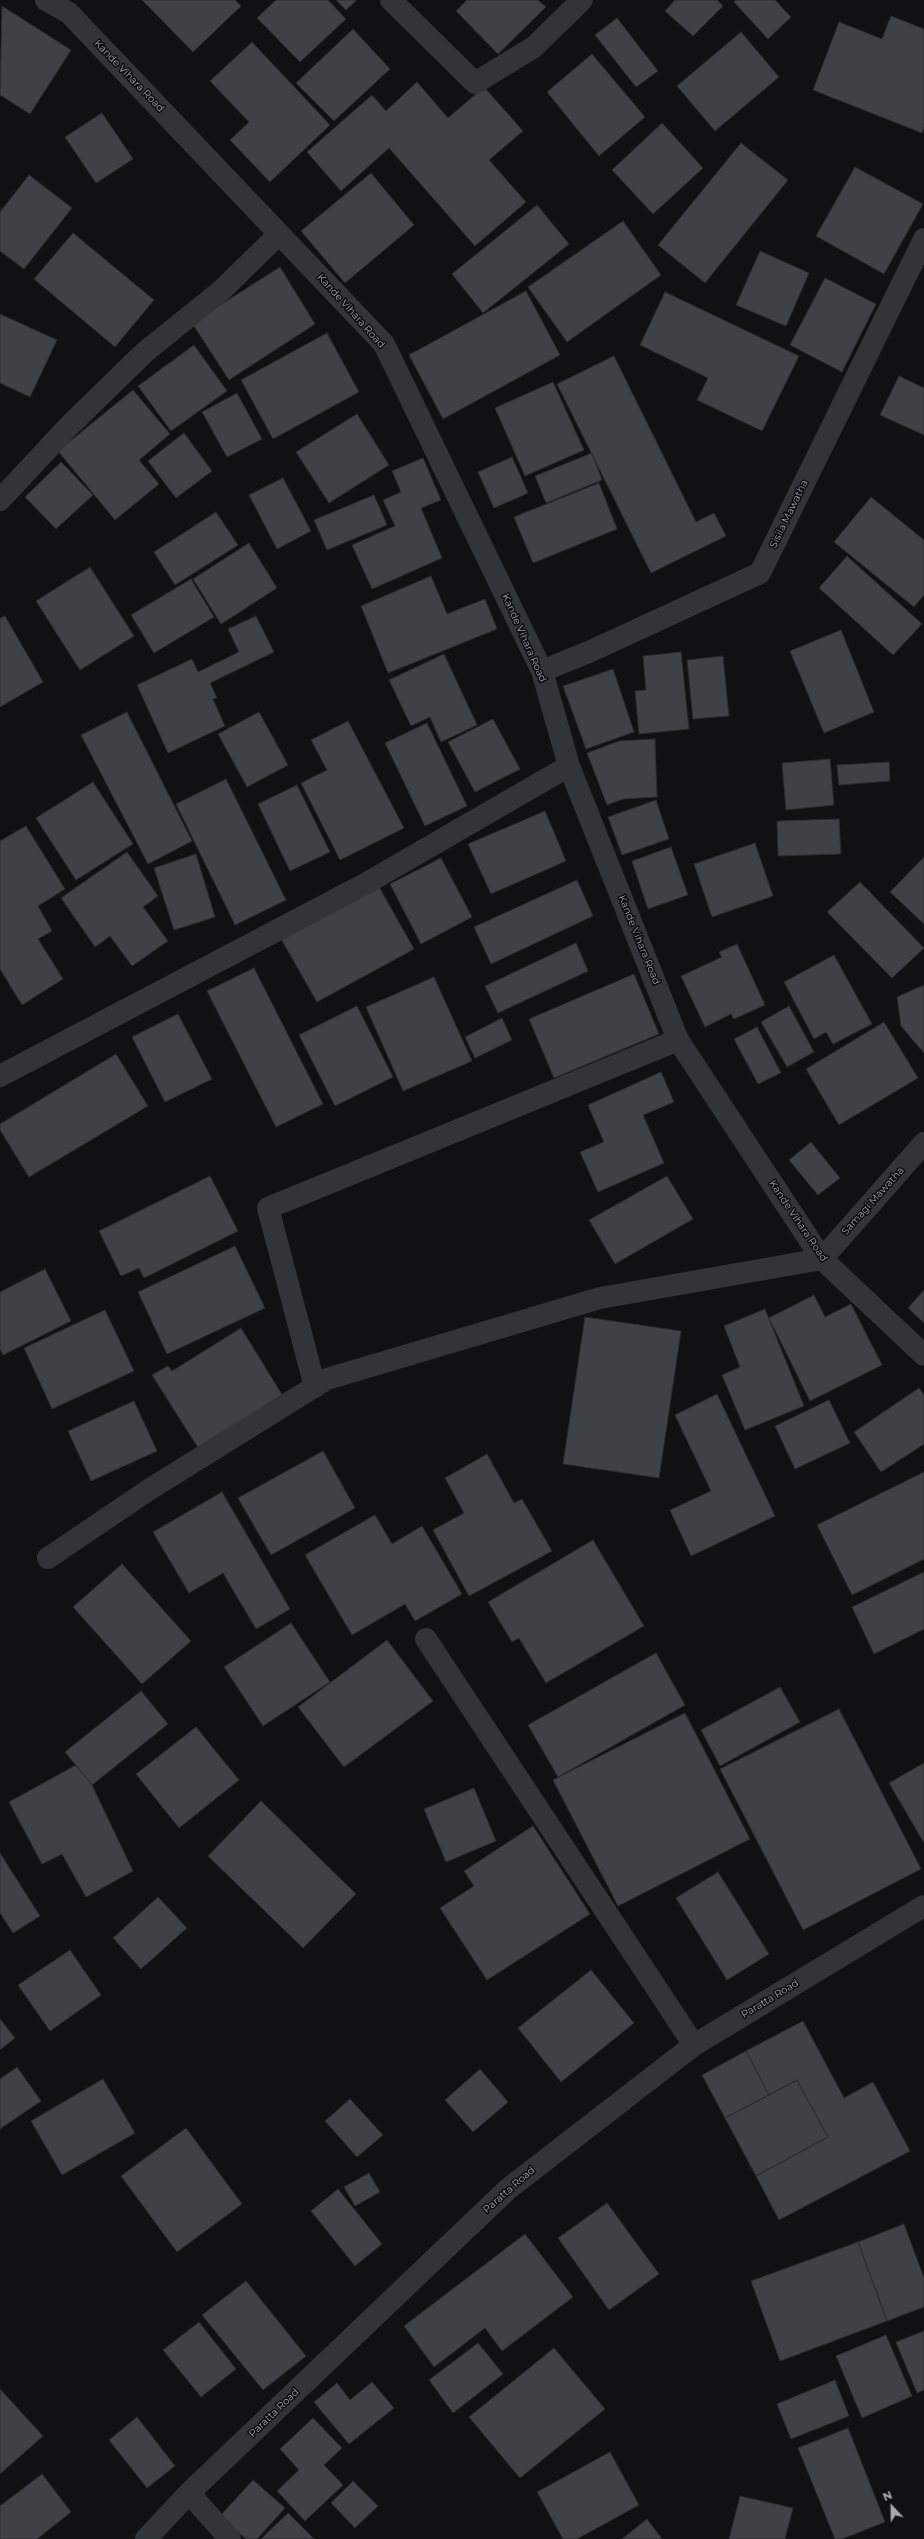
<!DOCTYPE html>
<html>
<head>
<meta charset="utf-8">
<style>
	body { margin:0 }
	#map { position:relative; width:924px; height:2539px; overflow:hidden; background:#111113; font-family:Montserrat,sans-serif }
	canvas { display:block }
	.north { position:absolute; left:872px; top:2487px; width:40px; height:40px; -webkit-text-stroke:3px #0c0c0e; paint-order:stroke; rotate:338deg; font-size:11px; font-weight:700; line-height:16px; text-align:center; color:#a3a9b3 }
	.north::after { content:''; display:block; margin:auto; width:14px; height:18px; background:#a3a9b3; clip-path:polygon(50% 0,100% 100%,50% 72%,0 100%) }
</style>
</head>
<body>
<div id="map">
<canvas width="924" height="2539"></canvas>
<div class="north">N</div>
</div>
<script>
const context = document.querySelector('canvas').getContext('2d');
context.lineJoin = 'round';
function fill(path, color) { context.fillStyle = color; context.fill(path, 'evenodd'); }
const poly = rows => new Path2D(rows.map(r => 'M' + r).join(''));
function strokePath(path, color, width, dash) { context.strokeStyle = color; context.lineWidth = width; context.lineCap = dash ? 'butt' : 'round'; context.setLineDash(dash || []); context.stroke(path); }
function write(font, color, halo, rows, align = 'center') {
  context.font = font + ' Montserrat,sans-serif'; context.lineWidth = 3; context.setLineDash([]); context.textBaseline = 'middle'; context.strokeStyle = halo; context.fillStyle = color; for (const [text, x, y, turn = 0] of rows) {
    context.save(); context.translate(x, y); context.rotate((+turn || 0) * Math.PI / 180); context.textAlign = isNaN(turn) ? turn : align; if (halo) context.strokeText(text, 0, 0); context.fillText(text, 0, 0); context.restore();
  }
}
const building = poly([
	[142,0,235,0,241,6,193,52,142,0],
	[276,0,328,0,346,19,300,62,257,18,276,0],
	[336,0,357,0,346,10,336,0],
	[467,0,538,0,546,7,498,54,456,11,467,0],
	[675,0,717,0,723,6,693,36,665,11,675,0],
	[736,0,775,0,791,17,768,39,734,2,736,0],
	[2,6,71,50,30,114,0,95,2,6],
	[891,16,924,29,924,127,922,133,813,90,839,22,882,39,891,16],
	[617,18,658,71,636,87,595,35,617,18],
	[353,29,390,69,334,121,296,83,353,29],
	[741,32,779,77,715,131,677,86,741,32],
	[252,42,330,125,270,182,230,140,249,122,210,81,252,42],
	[592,54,645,117,599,156,547,92,592,54],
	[417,82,448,118,484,87,523,131,489,160,526,202,475,246,389,148,341,191,307,152,372,95,386,111,417,82],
	[102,113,133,159,96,183,65,137,102,113],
	[662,123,703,168,653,214,612,170,662,123],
	[741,143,788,180,705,283,658,245,741,143],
	[855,167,923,204,884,274,816,236,855,167],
	[371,173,414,225,345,283,301,231,371,173],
	[29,175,72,208,24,269,0,251,0,212,29,175],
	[537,205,569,244,483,313,452,274,537,205],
	[623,221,661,275,567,342,528,287,623,221],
	[73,233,154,300,115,347,34,279,73,233],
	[760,251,809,273,786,326,736,305,760,251],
	[280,267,315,324,229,380,192,323,280,267],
	[825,278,876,304,842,372,790,345,825,278],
	[526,291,560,355,443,419,409,355,526,291],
	[665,292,799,356,762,431,697,400,708,378,640,345,665,292],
	[0,314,57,340,30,397,0,383,0,314],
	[327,333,359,392,273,439,241,380,327,333],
	[194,345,227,391,171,431,138,386,194,345],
	[614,356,696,522,714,513,726,536,651,573,557,384,614,356],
	[899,376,924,388,924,435,880,415,899,376],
	[553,382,584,450,525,476,495,408,553,382],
	[133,390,170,434,139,460,159,484,115,520,58,451,133,390],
	[237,393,262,439,227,457,202,412,237,393],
	[357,414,389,465,329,503,296,452,357,414],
	[184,433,212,471,176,498,148,461,184,433],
	[592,453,602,480,546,503,535,476,592,453],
	[512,457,528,493,494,508,478,472,512,457],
	[423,458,441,500,421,508,442,558,372,589,352,545,395,526,383,500,401,492,392,471,423,458],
	[61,462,93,495,56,529,25,497,61,462],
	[283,478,311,531,277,549,249,495,283,478],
	[599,483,617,529,533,563,514,517,599,483],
	[374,495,387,525,327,550,314,520,374,495],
	[871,497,924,540,924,595,914,607,834,542,871,497],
	[216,512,238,545,175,585,154,552,216,512],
	[249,543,277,588,221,624,193,579,249,543],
	[847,556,922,624,893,655,819,588,847,556],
	[90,567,134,636,80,670,36,601,90,567],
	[431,576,447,614,485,599,497,629,388,673,361,606,431,576],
	[191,579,214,617,154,653,131,615,191,579],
	[5,616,43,682,0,707,0,618,5,616],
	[256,616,274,652,210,683,217,698,213,699,225,726,168,753,137,685,192,659,198,672,239,652,228,629,256,616],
	[841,630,874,712,824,733,790,651,841,630],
	[681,652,689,729,639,734,635,691,646,690,643,656,681,652],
	[444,654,477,725,441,742,430,717,411,726,389,680,444,654],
	[723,656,729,716,693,719,687,660,723,656],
	[613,669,634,732,586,749,563,686,613,669],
	[127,712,192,841,148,864,81,735,127,712],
	[259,712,288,765,247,787,218,734,259,712],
	[493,719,520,769,475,792,448,742,493,719],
	[348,721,404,828,340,860,301,783,327,770,311,740,348,721],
	[427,723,467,806,425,826,385,743,427,723],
	[655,739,657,797,623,799,607,805,587,753,619,741,655,739],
	[830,759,834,805,786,810,782,763,830,759],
	[889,762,890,781,839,785,837,765,889,762],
	[226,779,286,900,235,925,176,804,226,779],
	[93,782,133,844,76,880,36,818,93,782],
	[297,785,330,852,290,871,258,804,297,785],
	[656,800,669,839,622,855,608,817,656,800],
	[545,811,566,861,491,894,468,844,545,811],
	[839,819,841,854,778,856,777,821,839,819],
	[26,826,65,889,38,906,52,931,38,939,63,979,22,1005,0,969,0,841,26,826],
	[755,843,773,896,712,917,694,864,755,843],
	[671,847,688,895,648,909,632,861,671,847],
	[127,852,158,896,143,907,168,941,132,966,110,936,95,947,61,898,127,852],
	[196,854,215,917,174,930,154,868,196,854],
	[924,857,924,924,890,892,924,857],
	[441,858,472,917,421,944,390,884,441,858],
	[577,880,593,916,491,964,474,927,577,880],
	[860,882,924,948,892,978,827,912,860,882],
	[378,885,414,949,317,1002,281,939,378,885],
	[576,943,588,971,498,1013,485,986,576,943],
	[737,944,765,1005,734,1019,731,1014,705,1027,681,976,722,957,719,952,737,944],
	[834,955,872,1024,833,1044,826,1032,814,1039,784,982,834,955],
	[254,968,323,1104,276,1127,207,991,254,968],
	[634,974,659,1034,554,1078,529,1019,634,974],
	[434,977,472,1061,403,1091,366,1007,434,977],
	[924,985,924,1053,901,1026,897,997,924,985],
	[357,1006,393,1077,335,1106,299,1035,357,1006],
	[789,1006,814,1052,787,1067,761,1022,789,1006],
	[178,1014,212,1079,165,1102,132,1037,178,1014],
	[502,1018,512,1040,475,1058,465,1037,502,1018],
	[884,1022,918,1078,839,1125,806,1069,884,1022],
	[757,1027,781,1073,758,1084,734,1039,757,1027],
	[116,1054,148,1106,29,1177,0,1130,0,1124,116,1054],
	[661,1072,674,1102,643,1115,664,1163,598,1192,580,1152,604,1142,588,1105,661,1072],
	[811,1142,840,1178,818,1195,789,1160,811,1142],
	[210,1176,238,1231,144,1278,139,1268,121,1276,99,1231,210,1176],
	[667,1176,693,1219,615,1264,589,1220,667,1176],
	[235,1246,265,1308,167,1354,138,1292,235,1246],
	[45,1269,71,1321,3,1355,0,1349,0,1292,45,1269],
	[924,1290,924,1323,908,1308,924,1290],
	[814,1295,825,1317,851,1304,882,1365,810,1401,769,1318,814,1295],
	[765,1309,804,1406,745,1430,722,1375,740,1367,724,1326,765,1309],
	[105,1310,134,1371,52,1409,24,1348,105,1310],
	[585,1317,681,1331,659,1478,563,1464,585,1317],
	[241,1328,286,1401,202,1454,152,1375,168,1366,172,1371,241,1328],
	[919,1388,924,1395,924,1444,881,1472,854,1432,919,1388],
	[717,1394,775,1516,691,1556,670,1510,711,1491,675,1415,717,1394],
	[829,1400,850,1443,795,1469,775,1426,829,1400],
	[134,1401,157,1451,91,1481,68,1431,134,1401],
	[323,1451,355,1508,271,1555,238,1498,323,1451],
	[487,1454,514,1503,522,1499,552,1551,469,1596,433,1530,464,1513,445,1478,487,1454],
	[924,1472,924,1559,852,1595,817,1525,924,1472],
	[222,1492,290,1609,256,1629,223,1573,189,1593,153,1532,222,1492],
	[375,1515,392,1544,422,1526,462,1594,415,1621,405,1604,352,1635,305,1555,375,1515],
	[593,1540,644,1626,546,1683,519,1638,512,1642,488,1602,593,1540],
	[122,1564,191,1641,142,1684,73,1607,122,1564],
	[924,1572,924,1629,874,1654,852,1607,924,1572],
	[291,1623,330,1682,263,1726,224,1667,291,1623],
	[387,1640,433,1701,344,1767,298,1707,387,1640],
	[656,1653,685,1705,558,1777,528,1725,656,1653],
	[780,1687,800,1722,720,1766,701,1730,780,1687],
	[141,1691,168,1724,92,1785,65,1752,141,1691],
	[839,1709,921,1869,803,1930,720,1769,839,1709],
	[685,1713,750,1839,618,1906,553,1780,685,1713],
	[196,1727,239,1780,179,1828,136,1774,196,1727],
	[924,1763,924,1843,889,1783,924,1763],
	[76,1765,92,1785,133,1871,86,1897,62,1854,42,1864,9,1802,76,1765],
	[474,1788,496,1841,446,1862,424,1809,474,1788],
	[261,1801,356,1894,303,1948,208,1856,261,1801],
	[533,1826,590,1914,487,1980,440,1908,474,1886,464,1871,533,1826],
	[0,1853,40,1916,13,1933,0,1913,0,1853],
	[718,1872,769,1954,727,1980,676,1898,718,1872],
	[158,1897,187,1928,141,1969,113,1938,158,1897],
	[70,1950,101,1995,50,2031,18,1985,70,1950],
	[591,1970,634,2023,561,2082,518,2028,591,1970],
	[0,2019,15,2038,0,2050,0,2019],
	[803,2021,844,2098,873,2082,910,2151,779,2220,756,2176,828,2137,797,2080,769,2095,746,2051,803,2021],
	[746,2051,769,2095,725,2118,702,2075,746,2051],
	[17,2067,41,2101,0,2129,0,2079,17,2067],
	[480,2069,508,2102,473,2132,445,2100,480,2069],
	[103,2079,135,2133,62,2175,31,2121,103,2079],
	[797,2080,828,2137,756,2176,725,2118,797,2080],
	[350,2099,383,2135,357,2157,325,2121,350,2099],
	[186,2128,242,2204,177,2252,121,2176,186,2128],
	[369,2173,380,2192,355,2206,344,2187,369,2173],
	[338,2189,382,2244,355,2266,311,2211,338,2189],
	[607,2203,659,2274,609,2310,558,2238,607,2203],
	[904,2224,924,2278,924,2307,887,2321,858,2242,904,2224],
	[525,2234,573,2297,502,2351,485,2328,434,2367,404,2326,525,2234],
	[858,2242,887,2321,780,2361,751,2281,858,2242],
	[246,2281,306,2356,263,2390,202,2315,246,2281],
	[199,2322,236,2369,201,2397,163,2350,199,2322],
	[924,2331,924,2390,917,2393,896,2342,924,2331],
	[886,2335,912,2396,862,2418,836,2356,886,2335],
	[478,2343,503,2374,453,2413,429,2380,478,2343],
	[554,2348,605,2409,520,2478,469,2417,554,2348],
	[835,2380,849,2416,791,2439,777,2404,835,2380],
	[372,2382,394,2408,349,2444,314,2402,337,2383,350,2400,372,2382],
	[0,2389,43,2436,0,2474,0,2389],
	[137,2417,175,2466,147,2488,109,2440,137,2417],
	[313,2418,342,2448,324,2465,343,2485,305,2521,277,2491,299,2470,280,2449,313,2418],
	[848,2428,885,2522,842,2539,835,2539,798,2448,848,2428],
	[610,2452,639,2505,577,2539,563,2539,537,2492,610,2452],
	[42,2474,71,2512,37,2539,0,2539,0,2506,42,2474],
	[253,2480,285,2508,257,2539,246,2539,220,2516,253,2480],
	[353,2481,378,2506,355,2528,331,2503,353,2481],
	[740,2496,793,2508,785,2539,729,2539,740,2496],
	[288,2513,314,2539,261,2539,288,2513],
	[647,2519,662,2539,622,2539,647,2519]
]);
fill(building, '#404146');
strokePath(building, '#2b2c2f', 1);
strokePath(poly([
	[46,0,69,13,384,344,542,671,569,766,678,1040,822,1259,924,1355],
	[391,0,475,83,534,47,582,0],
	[0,500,69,426,145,352,222,290,279,234],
	[542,671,591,651,760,573,924,239],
	[0,1076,365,884,569,766],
	[315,1387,268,1208,678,1040],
	[48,1558,150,1489,327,1379,600,1298,822,1259,924,1143],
	[426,1639,694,2045],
	[189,2493,230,2539],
	[146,2539,189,2493,508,2189,694,2045,924,1906]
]), '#323437', 22);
write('10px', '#a3a9b3', '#0c0c0e', [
	["Kande Vihara Road",129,76,46],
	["Kande Vihara Road",351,311,48],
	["Sisila Mawatha",789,514,-64],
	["Kande Vihara Road",524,638,66],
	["Kande Vihara Road",639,940,68],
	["Samagi Mawatha",873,1201,-48],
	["Kande Vihara Road",798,1221,56],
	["Paratta Road",770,1999,-31],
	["Paratta Road",509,2190,-41],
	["Paratta Road",274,2413,-44]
]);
</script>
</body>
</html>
